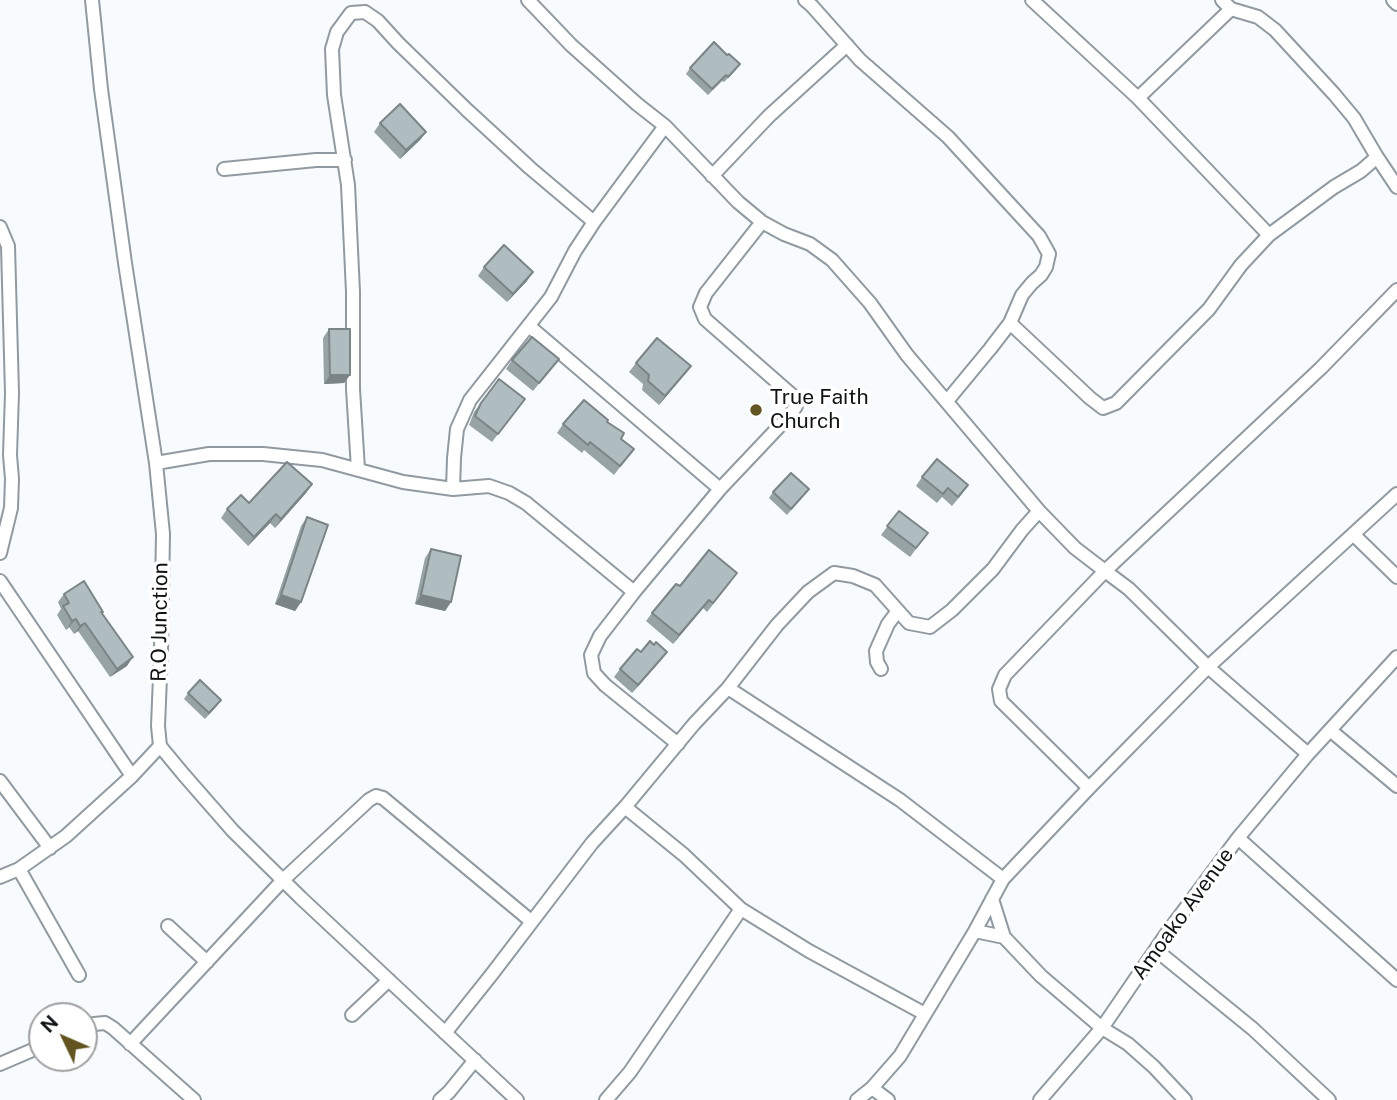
<!DOCTYPE html>
<html>
<head>
<meta charset="utf-8">
<style>
	body { margin:0 }
	#map { position:relative; width:1397px; height:1100px; overflow:hidden; background:#f7fbfe; font-family:"Public Sans",sans-serif }
	canvas { display:block }
	.north { position:absolute; left:28px; top:1002px; width:70px; height:70px; box-sizing:border-box; background:#fff; border:2px solid #a0a1a2; border-radius:50%; rotate:314deg; font-size:19px; font-weight:700; line-height:28px; text-align:center; color:#111417 }
	.north::after { content:''; display:block; margin:auto; width:24px; height:32px; background:#625522; clip-path:polygon(50% 0,100% 100%,50% 72%,0 100%) }
</style>
</head>
<body>
<div id="map">
<canvas width="1397" height="1100"></canvas>
<div class="north">N</div>
</div>
<script>
const context = document.querySelector('canvas').getContext('2d');
context.lineJoin = 'round';
const poly = rows => new Path2D(rows.map(r => 'M' + r).join(''));
function strokePath(path, color, width, dash) { context.strokeStyle = color; context.lineWidth = width; context.lineCap = dash ? 'butt' : 'round'; context.setLineDash(dash || []); context.stroke(path); }
function fill(path, color) { context.fillStyle = color; context.fill(path, 'evenodd'); }
function write(font, color, halo, rows, align = 'center') {
  context.font = font + ' "Public Sans",sans-serif'; context.lineWidth = 7; context.setLineDash([]); context.textBaseline = 'middle'; context.strokeStyle = halo; context.fillStyle = color; for (const [text, x, y, turn = 0] of rows) {
    context.save(); context.translate(x, y); context.rotate((+turn || 0) * Math.PI / 180); context.textAlign = isNaN(turn) ? turn : align; if (halo) context.strokeText(text, 0, 0); context.fillText(text, 0, 0); context.restore();
  }
}
const street = poly([
	[92,0,101,89,125,263,156,463,163,534,161,652,158,726,160,746,184,775,233,831,301,898,517,1100],
	[528,0,571,45,637,104,665,126,738,202,762,222,784,234,810,244,832,260,870,303,907,355,1039,511,1075,548,1105,571,1005,675,999,689,1001,701,1089,788],
	[805,0,812,6,860,60,948,137,1039,236,1049,254,1046,267,1041,275,1032,283,1022,295,1010,323,990,349,947,401],
	[1032,0,1138,98,1269,235],
	[1222,0,1231,9,1258,17,1275,30,1334,94,1354,118,1377,157,1397,187],
	[1393,0,1397,4],
	[1138,98,1231,9],
	[224,169,316,160,345,160],
	[712,176,769,116,847,45],
	[0,227,8,246,12,393,10,455,12,479,11,508,0,553],
	[1010,323,1090,398,1103,408,1116,403,1209,309,1241,265,1269,235,1334,187,1361,171,1377,157],
	[529,326,720,489],
	[156,463,209,454,263,454,322,460,403,482,453,489,489,486,509,493,526,503,634,592],
	[358,469,353,389,353,292,348,185,334,95,332,49,337,32,351,13,365,12,378,21,398,43,467,110,530,168,594,222],
	[453,489,454,458,457,429,470,400,551,297,575,251,594,222,665,126],
	[1354,535,1397,577],
	[0,581,132,776],
	[881,669,877,662,876,651,888,624,897,612],
	[728,688,900,800,1003,879],
	[1330,730,1397,786],
	[678,744,605,685,594,673,591,655,600,636,634,592,720,489,791,414,796,406,793,396,705,319,700,307,706,293,762,222],
	[1308,754,1208,667,1129,589,1105,571,1321,368,1397,290],
	[0,781,50,848],
	[625,807,684,855,741,909,809,951,925,1014],
	[1238,838,1397,980],
	[19,869,79,975],
	[0,877,19,869,66,836,132,776,160,746],
	[992,899,1004,937],
	[168,926,207,962],
	[975,931,1004,937,1041,976,1102,1028,1128,1044,1154,1067,1185,1100],
	[1156,950,1253,1029,1329,1100],
	[352,1015,389,980],
	[84,1027,94,1024,105,1023,113,1028,194,1100],
	[445,1033,492,974,592,843,625,807,694,724,728,688,777,625,808,592,834,573,853,576,875,585,909,623,930,627,952,610,993,569,1022,530,1039,511],
	[130,1044,283,880,369,800,376,796,383,798,531,921],
	[0,1064,42,1046],
	[872,1088,888,1100],
	[440,1100,449,1092,475,1060],
	[606,1100,630,1072,741,909],
	[857,1100,872,1088,900,1056,975,931,1003,879,1089,788,1208,667,1397,494],
	[1040,1100,1102,1028,1167,933,1238,838,1308,754,1397,657]
]);
strokePath(street, '#919aa1', 16);
strokePath(street, '#fff', 12);
fill(poly([
	[690,68,736,70,724,82,722,81,708,95,686,74],
	[380,123,426,132,420,140,400,159,374,132],
	[484,267,527,281,507,302,478,276],
	[329,329,350,375,344,383,324,384,323,338],
	[559,359,533,391,506,369,512,360],
	[636,363,684,375,659,405,642,390,643,384,629,372],
	[525,399,492,442,469,425,474,412,481,403],
	[563,424,621,439,634,449,614,475,584,450,582,453,557,433],
	[922,477,962,494,952,506,942,497,937,503,916,486],
	[312,484,306,493,275,528,270,523,248,546,221,518,227,509],
	[809,489,787,515,769,498,773,492],
	[899,511,928,533,910,557,881,535],
	[307,517,301,602,295,611,275,604,301,526],
	[431,549,451,602,445,611,415,604,425,558],
	[731,582,707,612,703,608,673,644,646,621,652,613,680,586],
	[64,594,102,613,127,666,110,677,78,631,74,634,69,627,66,630,57,615,61,609,58,602],
	[641,652,661,660,632,693,614,677,620,669],
	[188,693,217,706,205,719,184,699]
]), '#97a3a5');
fill(poly([
	[426,132,420,140,400,159,406,150],
	[533,272,527,281,507,302,513,294],
	[691,366,684,375,659,405,665,396],
	[330,375,350,375,344,383,324,384],
	[312,484,306,493,275,528,281,519],
	[276,514,270,523,248,546,254,537],
	[281,595,301,602,295,611,275,604],
	[421,595,451,602,445,611,415,604],
	[709,600,703,608,673,644,679,635],
	[76,619,69,627,66,630,72,621],
	[85,623,78,631,74,634,80,626],
	[667,652,661,660,632,693,638,685],
	[133,657,127,666,110,677,117,669]
]), '#7b8486');
const building = poly([
	[714,42,727,55,729,54,740,64,728,77,726,75,712,89,690,68,714,42],
	[400,104,426,132,406,150,380,123,400,104],
	[504,245,533,272,513,294,484,267,504,245],
	[329,329,350,329,350,375,330,375,329,329],
	[532,337,559,359,539,383,512,360,532,337],
	[657,338,691,366,665,396,648,381,649,375,636,363,657,338],
	[499,379,525,399,498,434,475,416,481,403,499,379],
	[584,400,608,420,607,422,624,433,621,439,634,449,620,466,590,442,588,445,563,424,584,400],
	[937,459,968,485,958,497,948,488,943,494,922,477,937,459],
	[287,462,312,484,281,519,276,514,254,537,227,509,241,495,249,503,287,462],
	[791,473,809,489,791,509,773,492,791,473],
	[899,511,928,533,916,548,887,526,899,511],
	[307,517,328,525,301,602,281,595,307,517],
	[431,549,461,556,451,602,421,595,431,549],
	[709,550,737,573,713,603,709,600,679,635,652,613,676,584,680,586,709,550],
	[84,581,103,612,101,612,133,657,117,669,85,623,80,626,76,619,72,621,63,606,69,603,64,594,84,581],
	[650,641,654,645,656,642,667,652,638,685,620,669,637,649,641,652,650,641],
	[200,680,221,700,209,713,188,693,200,680]
]);
fill(building, '#b0bdc0');
strokePath(building, '#7b8486', 2);
for (const [x, y, r, color] of [
	[756,410,7,"#625522"]
]) { const dot = new Path2D(); dot.arc(x, y, r, 0, 2 * Math.PI); context.fillStyle = color; context.fill(dot); strokePath(dot, '#fff', 2.5); }
write('21px', '#111417', '#fff', [
	["True Faith",770,398],
	["Church",770,422]
], 'left');
write('21px', '#111417', '#fff', [
	["R.O Junction",160,622,-89],
	["Amoako Avenue",1183,914,-54]
]);
</script>
</body>
</html>
